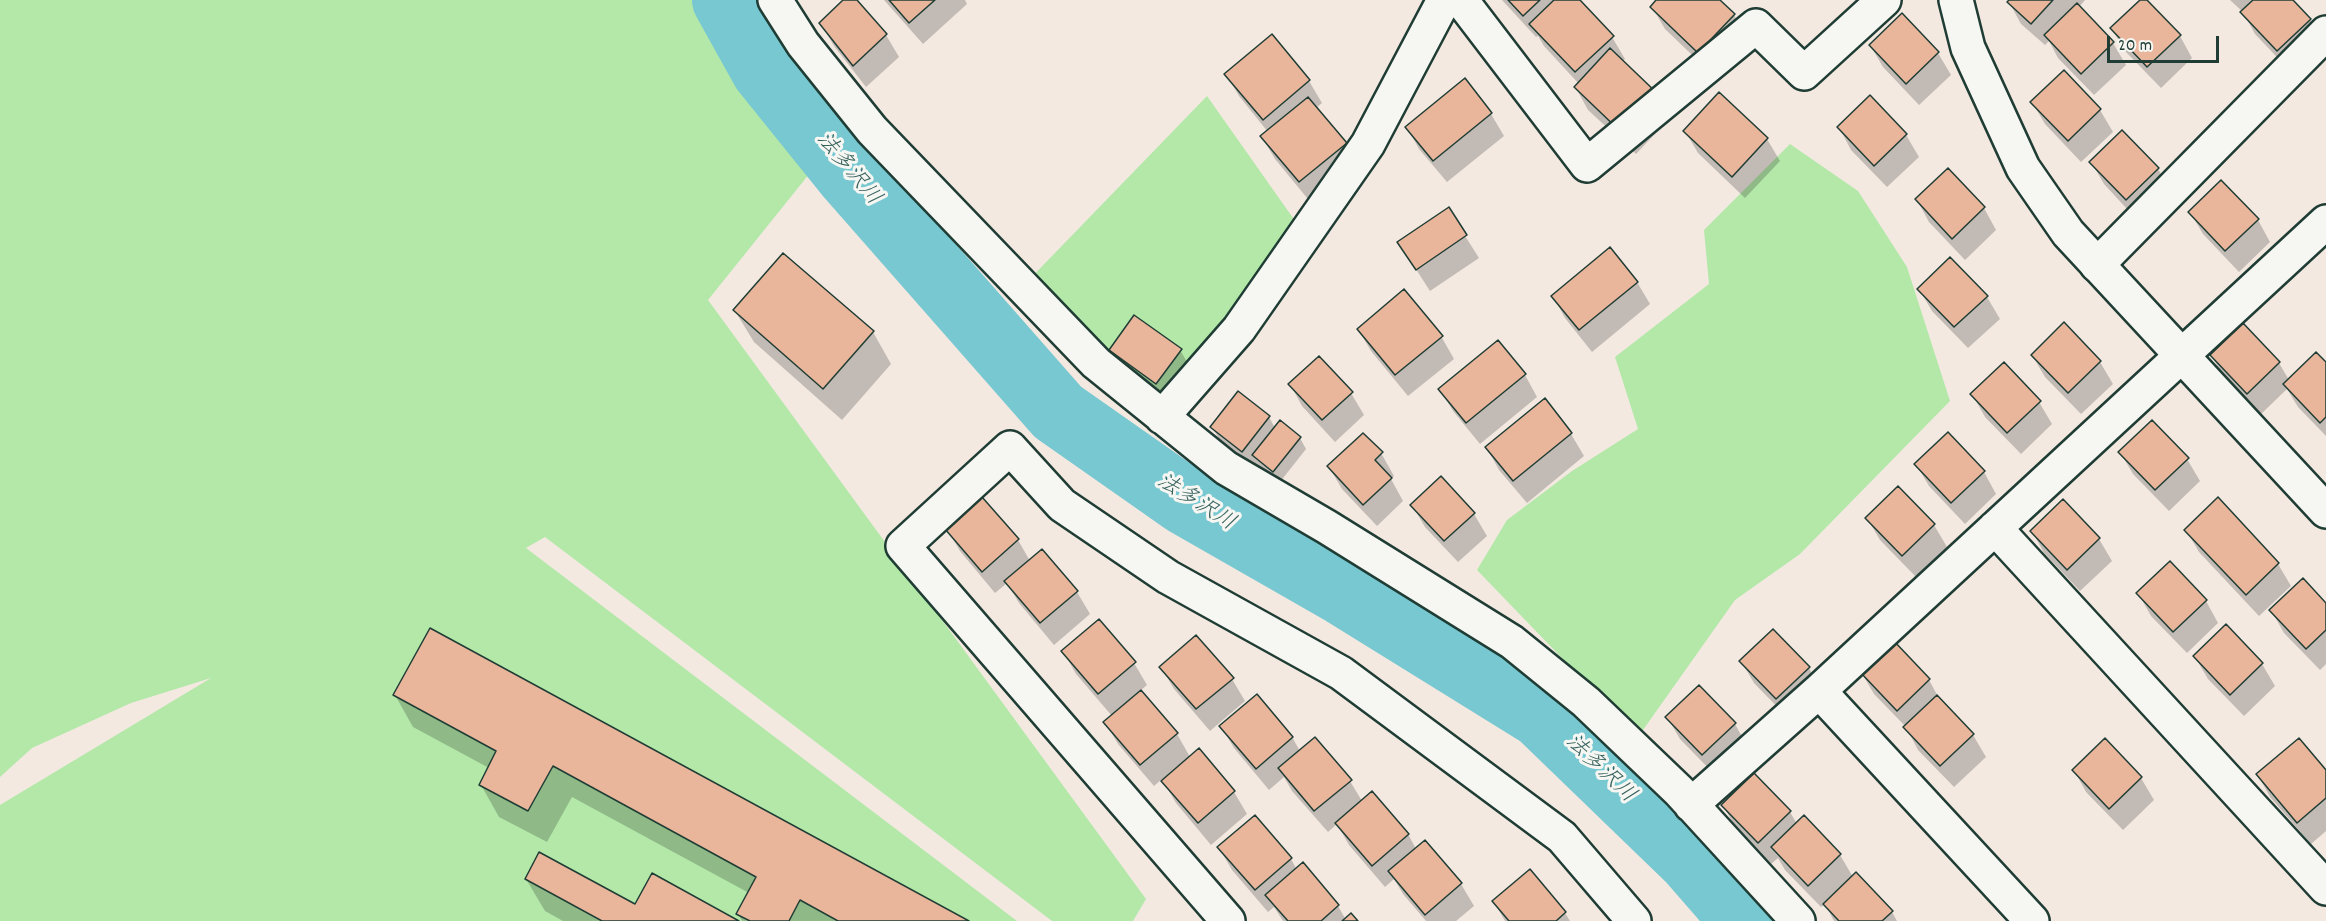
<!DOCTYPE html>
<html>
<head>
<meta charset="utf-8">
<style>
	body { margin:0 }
	#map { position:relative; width:2326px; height:921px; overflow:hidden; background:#f3e9e1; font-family:Dekko,sans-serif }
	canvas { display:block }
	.scale { position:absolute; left:2107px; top:36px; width:112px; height:27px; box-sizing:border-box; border:3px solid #1f3d34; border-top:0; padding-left:8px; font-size:18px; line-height:21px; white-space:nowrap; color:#1f3d34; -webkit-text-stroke:4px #f6f6f2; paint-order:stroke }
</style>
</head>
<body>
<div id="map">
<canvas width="2326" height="921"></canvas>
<div class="scale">20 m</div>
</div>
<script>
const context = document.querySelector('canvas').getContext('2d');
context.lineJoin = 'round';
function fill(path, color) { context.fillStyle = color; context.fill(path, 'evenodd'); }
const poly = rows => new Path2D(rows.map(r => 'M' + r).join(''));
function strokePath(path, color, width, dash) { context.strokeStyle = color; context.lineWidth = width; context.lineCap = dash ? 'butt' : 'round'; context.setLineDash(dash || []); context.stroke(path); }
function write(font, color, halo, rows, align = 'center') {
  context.font = font + ' Dekko,"Klee One",sans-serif'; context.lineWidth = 6; context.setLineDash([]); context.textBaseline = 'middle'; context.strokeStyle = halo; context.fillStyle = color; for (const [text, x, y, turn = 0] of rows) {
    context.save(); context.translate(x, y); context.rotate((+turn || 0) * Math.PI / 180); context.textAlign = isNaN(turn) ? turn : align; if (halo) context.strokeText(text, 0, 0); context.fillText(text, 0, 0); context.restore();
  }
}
fill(poly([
	[0,0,706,0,726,49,814,168,708,300,1146,899,1133,921,1052,921,545,537,526,548,1017,921,0,921,0,805,211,678,131,703,32,748,0,777],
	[1207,96,1305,235,1162,417,1022,287],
	[1790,144,1858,191,1907,267,1950,401,1800,554,1735,600,1638,737,1477,570,1507,520,1572,471,1638,429,1615,357,1709,284,1704,230]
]), '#b3e8a9');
fill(poly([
	[845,0,855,0,886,35,899,57,866,87,834,46,821,23],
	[884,0,965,0,967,4,923,44],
	[1502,0,1578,0,1612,37,1625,59,1622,62,1658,96,1670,118,1636,154,1588,110,1576,88,1579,84,1544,46,1538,36,1536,37],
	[1659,0,1718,0,1734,15,1747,37,1712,74,1665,29,1652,7],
	[2011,0,2085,0,2079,7,2113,43,2126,65,2094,95,2058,58,2049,41,2045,45,2021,24,2009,2],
	[2142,0,2145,0,2180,36,2192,58,2161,88,2125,51,2112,29],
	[2230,0,2291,0,2310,20,2322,42,2291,72,2255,34,2243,12],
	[1902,16,1938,53,1951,75,1919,105,1883,67,1870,45],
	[1272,36,1309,81,1322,103,1316,108,1345,144,1358,166,1312,204,1275,159,1262,137,1268,132,1239,96,1226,74],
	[2032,102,2100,110,2113,132,2081,162,2045,124],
	[1491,114,1504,136,1447,182,1419,149,1407,127],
	[1839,127,1906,135,1919,157,1887,187,1851,150],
	[1685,131,1767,139,1780,161,1745,198,1698,153],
	[2122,132,2158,169,2171,191,2139,222,2104,184,2091,162],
	[1917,200,1984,208,1996,230,1965,260,1929,222],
	[1448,209,1479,258,1430,291,1399,243],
	[2190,212,2258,220,2270,242,2239,272,2203,234],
	[1637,282,1650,304,1592,352,1565,318,1553,296],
	[1919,289,1987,297,2000,319,1968,348,1932,311],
	[735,311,873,332,891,364,842,420,754,342],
	[2064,325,2100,362,2113,384,2081,414,2045,377,2032,355],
	[1358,329,1441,336,1454,359,1408,396,1371,351],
	[1497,342,1525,375,1537,397,1480,444,1453,411,1440,389],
	[1110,350,1180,350,1193,372,1170,405,1123,372],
	[2211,355,2279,363,2289,380,2326,364,2326,436,2298,407,2287,389,2260,415,2224,377],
	[1290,384,1351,393,1364,415,1335,442,1302,406],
	[1972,394,2039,402,2052,424,2021,454,1985,417],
	[1544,400,1571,434,1584,456,1527,503,1499,470,1487,448],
	[1269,417,1275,428,1300,438,1306,449,1280,482,1260,466,1255,473,1225,449,1212,427],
	[2120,452,2187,459,2200,481,2169,511,2133,474],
	[1381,453,1394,476,1391,479,1403,501,1377,526,1342,489,1329,467],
	[1916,464,1984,472,1996,494,1965,524,1929,486],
	[1441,478,1474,514,1487,536,1458,562,1425,527,1412,505],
	[1898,488,1934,525,1947,547,1916,577,1880,540,1867,518],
	[982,499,1018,540,1030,561,1041,551,1077,592,1090,614,1054,645,1019,603,1007,583,995,593,960,551,947,529],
	[2186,530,2278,564,2291,586,2259,616,2199,552],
	[2032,531,2099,539,2112,561,2080,591,2044,553],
	[2138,593,2206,601,2218,623,2187,653,2151,616],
	[2326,605,2326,664,2320,670,2284,633,2271,610],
	[2226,627,2262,664,2275,686,2244,716,2208,679,2195,657],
	[1063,651,1134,663,1147,685,1140,691,1177,734,1190,757,1198,750,1234,792,1247,814,1211,845,1176,803,1162,779,1154,786,1118,744,1105,722,1112,716,1076,674],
	[1741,661,1809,668,1821,690,1790,720,1754,683],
	[1161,667,1232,679,1245,701,1210,731,1174,689],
	[1861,672,1929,680,1941,702,1973,735,1986,757,1954,787,1918,750,1906,727,1874,694],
	[395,695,966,921,742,921,738,914,749,893,572,797,547,842,499,817,481,785,489,768,413,727],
	[1667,717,1735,724,1747,746,1716,776,1680,739],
	[1221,726,1292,737,1300,751,1350,781,1362,801,1408,834,1416,849,1461,884,1474,906,1456,921,1426,921,1403,894,1394,879,1385,887,1349,845,1337,824,1328,832,1292,791,1284,777,1269,790,1234,748],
	[2074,770,2141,778,2154,800,2123,830,2086,792],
	[2326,772,2326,831,2311,844,2270,797,2258,775],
	[1754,775,1790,812,1797,824,1840,855,1853,877,1892,912,1897,921,1834,921,1825,904,1821,907,1785,870,1778,858,1771,864,1735,827,1723,805],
	[1219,848,1291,859,1297,870,1303,865,1338,906,1346,920,1356,921,1283,921,1274,907,1268,912,1232,870],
	[1530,872,1565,913,1570,921,1505,921,1494,902],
	[526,879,635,906,736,921,563,921,545,911]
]), '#0003');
strokePath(poly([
	[726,0,765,70,848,173,1058,412,1185,501,1344,592,1541,714,1690,858,1745,921]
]), '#78c8d2', 68);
const building = poly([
	[843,0,857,0,887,34,853,66,819,23,843,0],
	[889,0,935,0,909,23,889,0],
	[1508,0,1540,0,1523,16,1508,0],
	[1554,0,1580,0,1614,36,1575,72,1529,24,1554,0],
	[1656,0,1720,0,1735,14,1698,53,1650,7,1656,0],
	[2009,0,2053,0,2031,24,2007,2,2009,0],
	[2140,0,2147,0,2181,35,2147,67,2110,28,2140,0],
	[2253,0,2293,0,2311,19,2277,51,2240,12,2253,0],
	[2077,3,2114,42,2081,74,2044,35,2077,3],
	[1902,13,1939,52,1906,84,1869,45,1902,13],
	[1272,34,1310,80,1263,120,1224,74,1272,34],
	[1610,48,1659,95,1622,133,1574,87,1610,48],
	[2064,70,2101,109,2068,141,2030,102,2064,70],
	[1465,78,1492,113,1433,161,1405,127,1465,78],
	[1719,92,1768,138,1732,177,1683,131,1719,92],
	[1870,95,1907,134,1874,166,1837,127,1870,95],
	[1308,97,1347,143,1299,182,1260,136,1308,97],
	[2122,130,2159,168,2126,200,2089,162,2122,130],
	[1948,168,1985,207,1952,239,1915,199,1948,168],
	[2221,180,2259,219,2225,251,2188,212,2221,180],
	[1449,207,1467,235,1416,270,1397,242,1449,207],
	[1610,247,1638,282,1579,330,1551,296,1610,247],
	[783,253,874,331,823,389,733,310,783,253],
	[1950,257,1988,296,1954,327,1917,289,1950,257],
	[1404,289,1443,336,1395,375,1357,329,1404,289],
	[1134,315,1182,349,1156,384,1109,350,1134,315],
	[2064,322,2101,361,2068,393,2031,355,2064,322],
	[2243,323,2280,362,2247,394,2210,355,2243,323],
	[1498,340,1526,374,1466,423,1438,389,1498,340],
	[2316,352,2326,362,2326,417,2320,423,2283,384,2316,352],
	[1319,356,1353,392,1322,420,1288,384,1319,356],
	[2004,362,2041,401,2007,433,1970,394,2004,362],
	[1238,391,1270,416,1242,452,1210,427,1238,391],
	[1545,398,1572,433,1513,481,1485,447,1545,398],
	[1280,420,1301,437,1273,472,1252,455,1280,420],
	[2152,420,2189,458,2155,490,2118,452,2152,420],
	[1948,432,1985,471,1951,503,1914,464,1948,432],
	[1363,433,1383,452,1375,460,1392,478,1363,505,1327,466,1363,433],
	[1441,476,1475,513,1444,541,1410,505,1441,476],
	[1898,486,1935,524,1902,556,1865,518,1898,486],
	[982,497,1019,539,982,572,945,529,982,497],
	[2218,497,2279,563,2246,595,2184,530,2218,497],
	[2063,499,2100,538,2067,570,2030,531,2063,499],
	[1042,549,1078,591,1040,623,1004,581,1042,549],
	[2170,561,2207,600,2173,632,2136,593,2170,561],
	[2303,578,2326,603,2326,630,2306,649,2269,610,2303,578],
	[1099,619,1136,662,1098,694,1061,651,1099,619],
	[2226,624,2263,663,2230,695,2193,656,2226,624],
	[430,628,969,921,838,921,800,900,789,921,750,921,736,914,756,877,553,766,528,811,479,785,496,751,393,695,430,628],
	[1773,629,1810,667,1776,699,1739,661,1773,629],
	[1196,635,1234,678,1196,709,1159,667,1196,635],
	[1893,640,1930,679,1897,711,1860,672,1893,640],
	[1699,685,1736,723,1702,755,1665,717,1699,685],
	[1141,690,1178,733,1140,765,1103,722,1141,690],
	[1257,694,1293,737,1256,769,1219,726,1257,694],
	[1937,695,1974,734,1940,766,1903,727,1937,695],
	[1315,737,1352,780,1314,811,1278,768,1315,737],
	[2105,738,2142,777,2109,809,2072,770,2105,738],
	[2299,738,2326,770,2326,798,2297,823,2256,774,2299,738],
	[1199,748,1235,791,1198,823,1161,781,1199,748],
	[1754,773,1791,811,1758,843,1721,805,1754,773],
	[1372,791,1409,834,1372,866,1335,823,1372,791],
	[1255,815,1292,858,1255,890,1217,847,1255,815],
	[1804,815,1841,854,1808,886,1771,847,1804,815],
	[1425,840,1462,883,1425,915,1388,871,1425,840],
	[539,852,635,904,652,873,739,921,602,921,525,879,539,852],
	[1303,862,1339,905,1321,921,1288,921,1265,895,1303,862],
	[1530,869,1566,912,1556,921,1509,921,1492,901,1530,869],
	[1856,872,1893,911,1882,921,1839,921,1823,904,1856,872],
	[1351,913,1358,921,1342,921,1351,913]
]);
fill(building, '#e9b59b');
strokePath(building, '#1f3d34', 1.5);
const minor = poly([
	[775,0,803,44,872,130,1096,363,1226,468,1327,527,1512,642,1586,702,1679,791,1798,921],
	[1461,0,1587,165,1756,26,1804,73,1884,0],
	[2097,265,2326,33],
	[1162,417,1239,329,1368,144,1444,0],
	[1995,528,2326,888],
	[1691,805,1819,691],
	[1228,921,903,546,1010,448,1062,505,1168,577,1341,673,1562,837,1634,921],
	[2032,921,1819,691,2326,222]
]);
const tertiary = poly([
	[1956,0,1968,48,2023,168,2068,233,2326,511]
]);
strokePath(minor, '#1f3d34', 38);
strokePath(tertiary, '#1f3d34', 38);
strokePath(minor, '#f6f6f2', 33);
strokePath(tertiary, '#f6f6f2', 33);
write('italic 22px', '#35605c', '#f6f6f2', [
	["法多沢川",847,170,50],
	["法多沢川",1195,504,32],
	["法多沢川",1599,770,44]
]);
</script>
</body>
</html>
